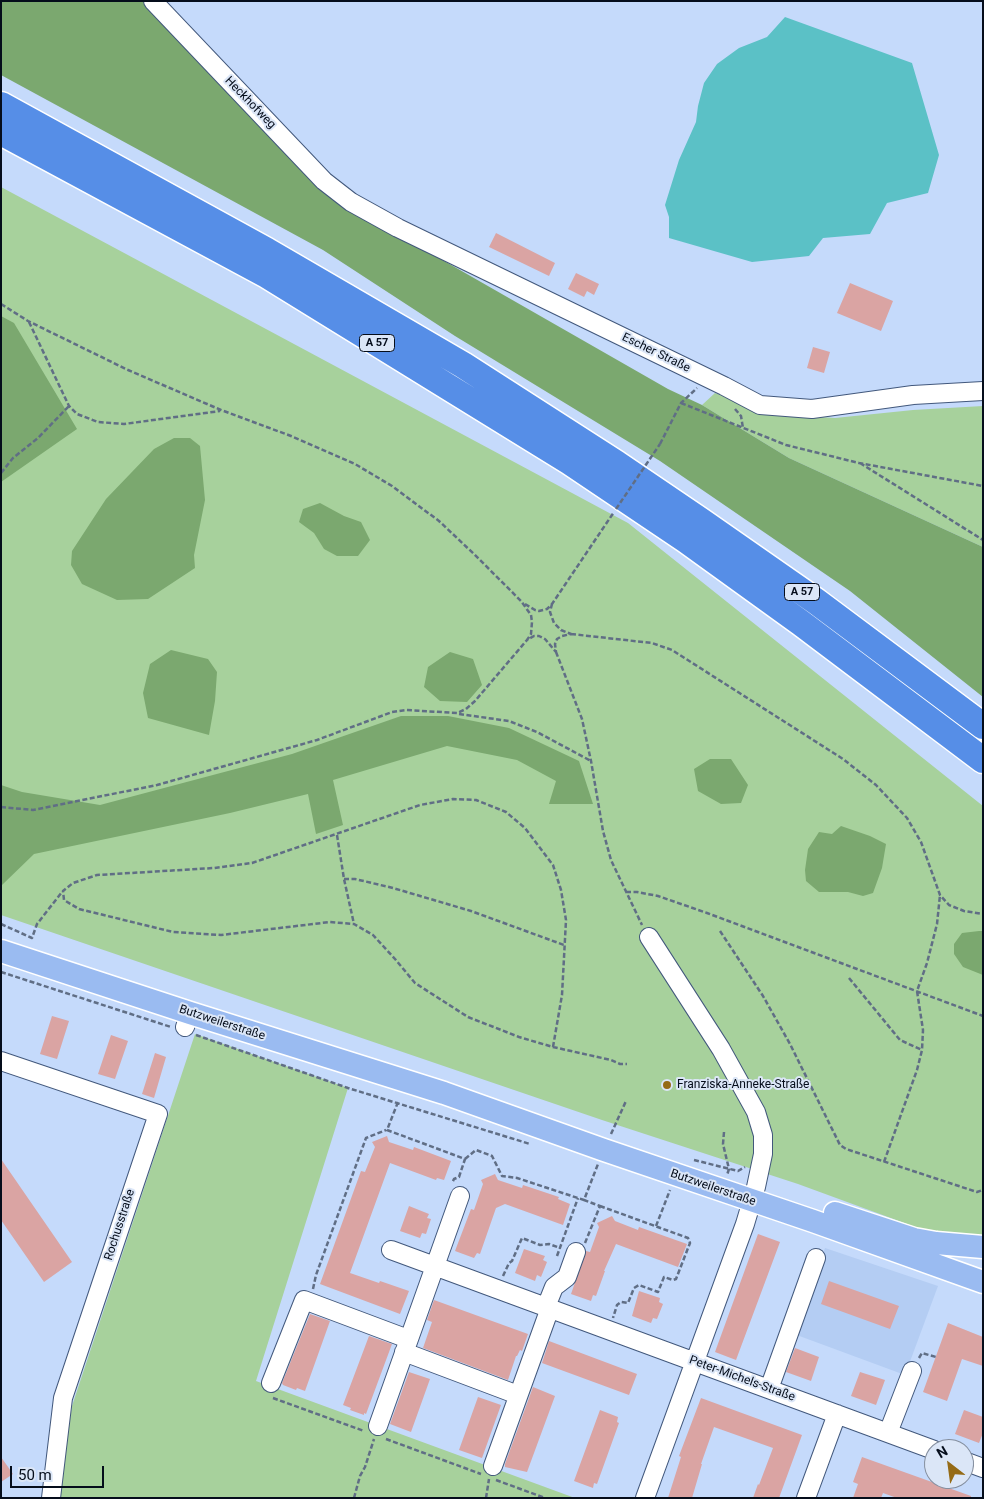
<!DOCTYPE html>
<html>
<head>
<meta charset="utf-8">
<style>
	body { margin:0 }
	#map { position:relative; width:984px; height:1499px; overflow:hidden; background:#c5dafb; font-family:Roboto,sans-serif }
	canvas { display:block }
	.frame { position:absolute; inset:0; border:2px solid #050d1b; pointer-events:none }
	.north { position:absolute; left:924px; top:1439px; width:50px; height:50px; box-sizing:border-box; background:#dbe6f7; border:1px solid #858f9f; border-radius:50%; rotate:330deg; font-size:14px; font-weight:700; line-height:20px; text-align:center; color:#050d1b }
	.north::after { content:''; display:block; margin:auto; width:18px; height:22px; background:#956b16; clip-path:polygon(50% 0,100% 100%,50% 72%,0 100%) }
	.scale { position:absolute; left:10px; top:1466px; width:94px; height:22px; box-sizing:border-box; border:2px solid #050d1b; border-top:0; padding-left:6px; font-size:15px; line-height:18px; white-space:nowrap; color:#050d1b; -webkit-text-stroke:4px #dbe6f7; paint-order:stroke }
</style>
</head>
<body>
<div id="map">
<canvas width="984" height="1499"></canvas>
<div class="frame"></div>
<div class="north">N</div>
<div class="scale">50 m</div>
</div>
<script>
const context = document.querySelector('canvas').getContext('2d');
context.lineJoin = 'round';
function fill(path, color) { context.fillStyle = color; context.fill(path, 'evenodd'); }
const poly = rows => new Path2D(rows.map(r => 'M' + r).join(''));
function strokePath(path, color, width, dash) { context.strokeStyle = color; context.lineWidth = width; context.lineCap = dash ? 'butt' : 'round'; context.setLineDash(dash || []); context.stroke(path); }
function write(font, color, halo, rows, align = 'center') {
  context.font = font + ' Roboto,sans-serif'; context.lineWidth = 4; context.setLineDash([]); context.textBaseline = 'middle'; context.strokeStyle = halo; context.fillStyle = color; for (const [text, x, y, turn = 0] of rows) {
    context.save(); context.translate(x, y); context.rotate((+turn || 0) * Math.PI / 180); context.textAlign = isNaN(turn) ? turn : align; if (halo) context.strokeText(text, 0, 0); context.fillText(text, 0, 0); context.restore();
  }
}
fill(poly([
	[825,1248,938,1286,905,1375,794,1334]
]), '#b4cdf3');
fill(poly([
	[1,187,628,523,983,806,983,1240,948,1239,798,1184,602,1120,1,915],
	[715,393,773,414,835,418,913,410,983,406,983,547,789,458,702,405],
	[195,1034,348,1088,256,1381,575,1498,58,1498,72,1406]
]), '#a7d19c');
fill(poly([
	[1,1,143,1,319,185,348,206,668,389,702,405,789,458,983,547,983,697,850,591,660,461,455,336,323,250,1,75],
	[1,316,14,323,77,429,1,482],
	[174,438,190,438,200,446,205,500,194,555,195,568,148,599,117,600,82,584,71,565,72,551,106,499,154,449],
	[320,503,344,516,361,522,370,540,358,556,337,556,324,549,314,533,299,522,303,509],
	[171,650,208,659,217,672,215,701,209,735,148,718,143,693,150,664],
	[450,652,473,659,482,685,467,702,440,701,424,687,428,667],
	[401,716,448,716,509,728,579,761,593,804,549,804,556,781,517,760,447,746,333,780,343,825,316,834,308,794,230,813,34,854,1,886,1,785,22,792,100,805,292,754],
	[710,759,731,759,748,785,741,803,721,804,698,791,694,769],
	[841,826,870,836,886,844,882,868,873,893,863,896,848,892,819,892,806,881,805,870,808,849,819,832,832,834],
	[979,931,983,931,983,975,963,967,954,954,954,944,962,933]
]), '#7ba86f');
fill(poly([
	[785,17,912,63,939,155,928,193,887,203,870,234,823,238,809,256,752,262,669,238,669,217,665,205,679,160,696,122,698,106,704,83,717,64,739,48,767,37]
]), '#5bc1c6');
fill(poly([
	[496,233,555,263,549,276,489,247],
	[576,273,599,284,594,295,587,291,584,297,568,289],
	[850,283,893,301,881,331,837,313],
	[813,347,830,352,824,373,807,368],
	[52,1016,69,1021,57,1059,40,1054],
	[111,1035,128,1041,115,1079,98,1074],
	[155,1053,166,1057,154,1098,142,1094],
	[387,1136,389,1142,413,1150,414,1147,451,1161,444,1180,437,1178,436,1180,390,1163,350,1273,379,1283,380,1281,409,1291,400,1314,320,1284,361,1171,365,1172,375,1147,372,1142],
	[1,1159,72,1262,44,1282,1,1220],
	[495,1174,498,1180,522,1188,523,1185,559,1197,558,1199,570,1204,563,1225,505,1204,496,1208,480,1254,477,1253,474,1258,455,1251,471,1209,474,1210,483,1184,481,1180],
	[409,1206,429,1214,427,1218,431,1219,426,1234,422,1233,420,1238,400,1231],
	[612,1216,615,1221,638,1230,639,1227,687,1244,678,1267,616,1244,604,1271,605,1271,596,1296,593,1295,591,1301,571,1294,586,1251,590,1252,599,1227,597,1223],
	[758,1234,780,1242,736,1360,715,1352],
	[524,1249,545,1256,543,1260,547,1262,541,1277,537,1275,535,1281,515,1273],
	[829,1281,899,1306,890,1329,821,1304],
	[639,1291,660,1298,659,1302,663,1304,657,1319,653,1318,651,1323,632,1316],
	[434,1300,528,1334,522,1351,520,1350,517,1356,516,1356,508,1380,423,1348,432,1322,427,1320],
	[310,1314,330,1321,305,1391,297,1388,296,1390,283,1385,282,1383],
	[948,1323,983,1337,983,1366,962,1359,947,1401,923,1392],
	[369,1336,392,1344,366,1414,364,1413,364,1415,350,1410,351,1408,343,1405],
	[549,1341,637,1374,629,1395,542,1363],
	[795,1348,819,1357,811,1381,786,1372],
	[409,1372,430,1379,411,1432,390,1424],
	[860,1372,885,1380,876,1405,851,1396],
	[533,1387,555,1396,527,1472,505,1467,505,1464],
	[478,1397,501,1405,482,1458,459,1450],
	[701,1398,802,1435,779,1498,753,1498,758,1484,759,1485,773,1448,714,1427,701,1464,702,1464,692,1498,668,1498,681,1457,679,1456],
	[600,1410,618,1417,617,1422,619,1423,597,1484,594,1483,593,1488,574,1481],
	[964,1410,983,1417,983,1433,979,1443,955,1434],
	[1,1457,13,1474,1,1482],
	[862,1457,971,1496,971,1498,897,1498,883,1493,881,1498,853,1498,858,1484,853,1482]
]), '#daa4a3');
const minor = poly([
	[153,1,324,181,351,202,398,228,724,386,760,405,812,409,913,395,983,391],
	[185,1027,190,1013],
	[1,1061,158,1114,63,1398,51,1498],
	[391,1250,934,1450],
	[546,1307,554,1287,567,1277,576,1252],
	[404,1352,518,1395],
	[271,1383,304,1300,408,1339],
	[769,1389,816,1258],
	[378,1426,460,1196],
	[888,1433,912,1371],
	[964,1461,983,1468],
	[493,1466,550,1308],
	[645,1498,745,1224,756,1187,763,1154,763,1135,756,1112,721,1049,649,937],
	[806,1498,837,1414]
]);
const major = poly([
	[1,951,190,1013,444,1093,604,1150,813,1221,983,1282],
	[835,1213,914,1239,936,1243,983,1247]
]);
const highway = poly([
	[1,105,267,251,463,365,617,464,701,521,817,602,983,726],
	[1,132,265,274,570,462,686,540,801,623,983,760]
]);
strokePath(minor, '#42587c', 20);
strokePath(major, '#fff', 25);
strokePath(highway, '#fff', 29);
strokePath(poly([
	[1,304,28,321,128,370,221,410,291,436,355,464,392,486,439,521,474,554,521,601,531,615,532,622,531,634,527,640,534,636,539,636,545,639,556,652,555,644,557,639,562,636,571,634,561,630,554,623,550,612,552,604],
	[29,322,69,406,77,414,98,422,124,424,220,411],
	[681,403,786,445,859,463,983,486],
	[735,409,741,416,743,428],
	[660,444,681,403,697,388],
	[860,463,983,540],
	[1,473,13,458,38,438,69,406],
	[525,604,535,610,539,611,547,609,552,604,614,512],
	[571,634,652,643,672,650,843,759,876,785,907,818,921,842,940,895,949,905,964,911,983,914],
	[556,652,582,719,591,761,603,831,611,860,642,925],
	[459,714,509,721,537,732,591,761],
	[1,807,33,810,157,785,317,740,392,712,406,710,457,713,466,709,475,701,527,640],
	[337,835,344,879,354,924],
	[344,879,355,879,393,888,471,911,564,945],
	[626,892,637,892,658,896,707,913,983,1016],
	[1,924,32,938,37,924,62,892],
	[720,931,763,996,790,1044,840,1145,846,1149,977,1192,983,1190],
	[1,972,171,1027],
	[849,978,900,1040,922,1050],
	[196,1035,348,1088,530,1144],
	[553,1047,562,995,566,920,561,890,553,865,525,828,506,812,476,800,453,799,420,805,252,863,214,868,97,875,73,883,63,891,64,900,79,909,173,932,221,935,330,922,354,924,373,935,395,959,415,983,468,1017,519,1037,553,1047,611,1060,620,1064,627,1064],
	[398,1102,387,1130,465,1159,459,1177,454,1179,452,1183],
	[724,1132,723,1144,729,1169,727,1175],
	[611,1134,626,1101],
	[465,1159,476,1150,492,1156,502,1176,517,1178,584,1200],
	[694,1160,738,1171,745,1167],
	[884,1162,917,1070,922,1050,923,1030,917,991,927,963,937,924,940,895],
	[600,1206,688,1238,690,1243,676,1279,673,1280,664,1277,658,1292,639,1285,634,1288,628,1303,621,1302,617,1305,613,1318],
	[656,1226,670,1190],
	[585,1243,600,1206,584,1200,598,1164],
	[557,1256,578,1198],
	[503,1276,509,1263,512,1261,522,1238,540,1245,549,1244,560,1248],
	[313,1289,316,1275,366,1138,386,1130],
	[919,1358,922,1353,936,1357],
	[273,1398,364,1431],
	[386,1439,481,1474],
	[496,1480,545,1498],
	[354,1498,360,1476,365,1467,374,1439],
	[486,1498,489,1479],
	[983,1498,983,1497]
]), '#606e85', 2.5, [5, 2.5]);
strokePath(minor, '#fff', 18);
strokePath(major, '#9abbf1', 22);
strokePath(highway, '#568ee7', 26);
strokePath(poly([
	[616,509,660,444]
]), '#606e85', 2.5, [5, 2.5]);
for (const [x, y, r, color] of [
	[667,1085,5,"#956b16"]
]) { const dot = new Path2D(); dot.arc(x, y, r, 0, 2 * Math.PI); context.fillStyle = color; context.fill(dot); strokePath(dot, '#dbe6f7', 2); }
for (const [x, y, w] of [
	[377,343,35],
	[802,592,35]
]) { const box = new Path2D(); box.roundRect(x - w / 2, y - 8.5, w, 17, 4); context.fillStyle = '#dbe6f7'; context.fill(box); strokePath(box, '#050d1b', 1); }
write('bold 11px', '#050d1b', null, [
	["A 57",377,343],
	["A 57",802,592]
]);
write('12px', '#050d1b', '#dbe6f7', [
	["Heckhofweg",250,103,46],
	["Escher Straße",656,353,26],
	["Butzweilerstraße",222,1023,18],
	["Butzweilerstraße",713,1188,19],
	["Rochusstraße",120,1225,-72],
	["Peter-Michels-Straße",742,1379,20]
]);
write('12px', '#050d1b', '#dbe6f7', [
	["Franziska-Anneke-Straße",677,1085]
], 'left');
</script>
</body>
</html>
